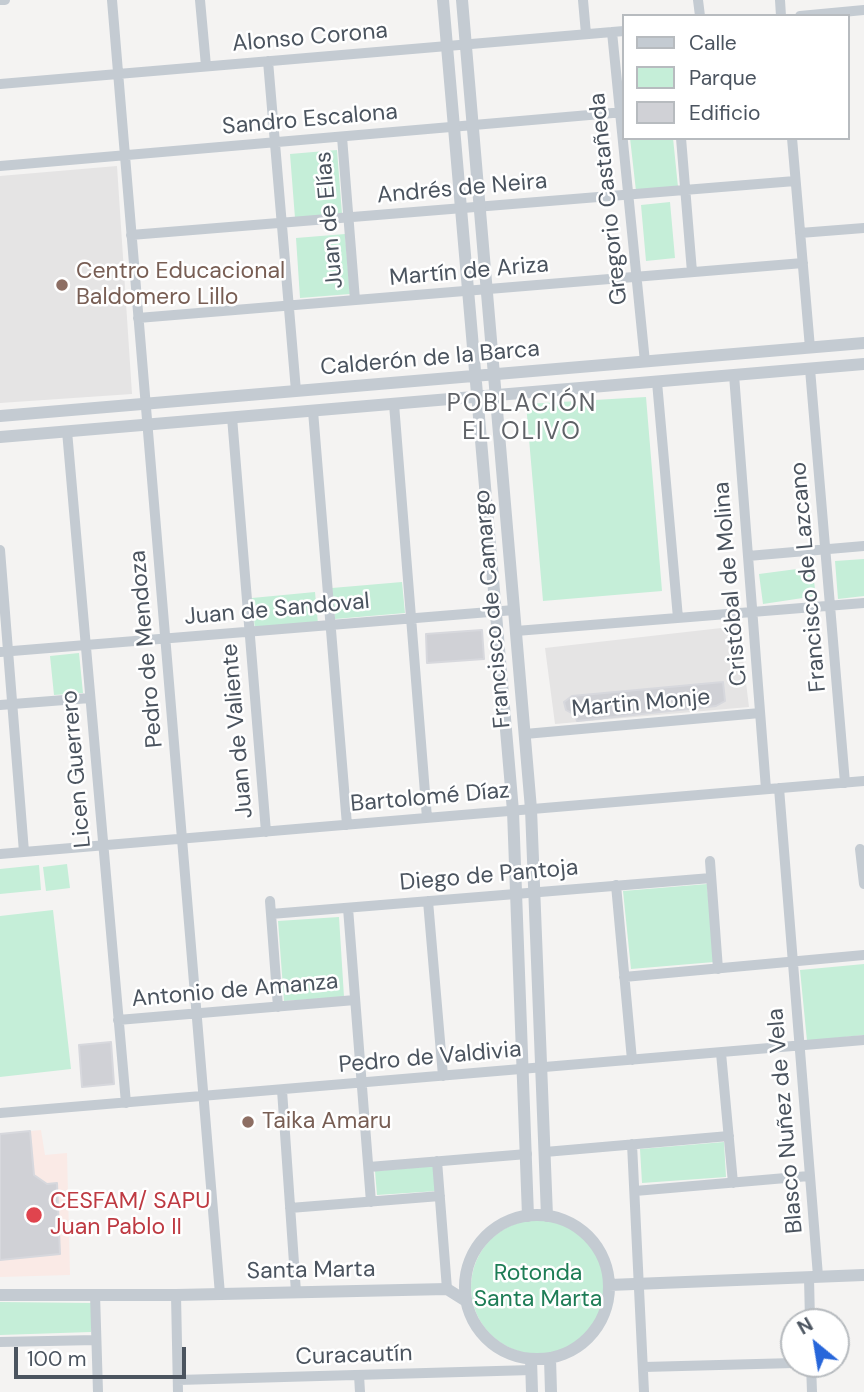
<!DOCTYPE html>
<html>
<head>
<meta charset="utf-8">
<style>
	body { margin:0 }
	#map { position:relative; width:864px; height:1392px; overflow:hidden; background:#f4f3f2; font-family:"DM Sans",sans-serif }
	canvas { display:block }
	.legend { position:absolute; left:622px; top:14px; width:228px; height:126px; box-sizing:border-box; background:#fff; border:2px solid #b7bbbf; margin:0; padding:9px 12px; list-style:none; font-size:21px; color:#4b545f }
	.legend li { display:flex; align-items:center; gap:14px; height:35px }
	.legend b { width:35px; border:2px solid #b7bbbf }
	.north { position:absolute; left:780px; top:1308px; width:70px; height:70px; box-sizing:border-box; background:#fff; border:2px solid #b7bbbf; border-radius:50%; rotate:330deg; font-size:19px; font-weight:700; line-height:28px; text-align:center; color:#4b545f }
	.north::after { content:''; display:block; margin:auto; width:24px; height:32px; background:#2766da; clip-path:polygon(50% 0,100% 100%,50% 72%,0 100%) }
	.scale { position:absolute; left:14px; top:1347px; width:172px; height:32px; box-sizing:border-box; border:4px solid #4b545f; border-top:0; padding-left:9px; font-size:21px; line-height:24px; white-space:nowrap; color:#4b545f; -webkit-text-stroke:5px #fff; paint-order:stroke }
</style>
</head>
<body>
<div id="map">
<canvas width="864" height="1392"></canvas>
<ul class="legend">
<li><b style="height:9px;background:#c4cbd2"></b>Calle</li>
<li><b style="height:19px;background:#c5eed8"></b>Parque</li>
<li><b style="height:19px;background:#d0d1d6"></b>Edificio</li>
</ul>
<div class="north">N</div>
<div class="scale">100 m</div>
</div>
<script>
const context = document.querySelector('canvas').getContext('2d');
context.lineJoin = 'round';
function fill(path, color) { context.fillStyle = color; context.fill(path, 'evenodd'); }
const poly = rows => new Path2D(rows.map(r => 'M' + r).join(''));
function strokePath(path, color, width, dash) { context.strokeStyle = color; context.lineWidth = width; context.lineCap = dash ? 'butt' : 'round'; context.setLineDash(dash || []); context.stroke(path); }
function write(font, color, halo, rows, align = 'center') {
  context.font = font + ' "DM Sans",sans-serif'; context.lineWidth = 5; context.setLineDash([]); context.textBaseline = 'middle'; context.strokeStyle = halo; context.fillStyle = color; for (const [text, x, y, turn = 0] of rows) {
    context.save(); context.translate(x, y); context.rotate((+turn || 0) * Math.PI / 180); context.textAlign = isNaN(turn) ? turn : align; if (halo) context.strokeText(text, 0, 0); context.fillText(text, 0, 0); context.restore();
  }
}
fill(poly([
	[117,166,132,394,0,403,0,176],
	[739,626,749,707,555,724,545,648]
]), '#e5e4e4');
fill(poly([
	[41,1130,45,1155,67,1153,70,1275,0,1277,0,1134]
]), '#faeae6');
fill(poly([
	[630,138,673,138,678,187,636,191],
	[337,150,342,214,295,218,290,154],
	[670,202,675,258,646,261,641,205],
	[345,234,350,294,300,298,296,238],
	[646,397,662,591,543,601,526,404],
	[864,559,864,596,838,599,835,561],
	[812,567,816,596,763,604,759,574],
	[402,582,405,613,335,619,332,588],
	[315,592,318,624,255,630,252,598],
	[79,653,83,693,54,695,50,656],
	[67,864,70,888,46,891,43,867],
	[39,865,41,890,0,894,0,869],
	[707,884,714,962,631,969,623,891],
	[53,910,71,1069,0,1077,0,916],
	[339,917,344,997,284,1001,278,921],
	[864,964,864,1035,807,1041,800,970],
	[724,1142,726,1177,642,1183,640,1149],
	[435,1166,437,1191,377,1195,375,1171],
	'471 1287a67 67 0 1 1 134 0a67 67 0 1 1-134 0Z',
	[0,1302,91,1303,91,1332,0,1335]
]), '#c5eed8');
const building = poly([
	[482,630,484,659,427,663,426,634,482,630],
	[723,682,725,701,716,706,577,721,575,715,566,710,564,702,572,696,723,682],
	[111,1042,114,1084,82,1087,79,1045,111,1042],
	[30,1131,34,1175,47,1184,57,1183,60,1254,0,1260,0,1134,30,1131]
]);
fill(building, '#d0d1d6');
strokePath(building, '#d7d8dd', 2);
strokePath(poly([
	[0,0,5,0],
	[112,0,220,1294],
	[200,0,206,66],
	[583,0,586,34],
	[698,0,700,16],
	[780,0,781,16],
	[800,16,864,10],
	[612,32,645,362],
	[268,61,296,391],
	[0,84,624,31],
	[342,137,355,300],
	[681,138,692,272],
	[792,138,810,348],
	[0,166,624,112],
	[800,233,864,228],
	[131,235,795,181],
	[138,318,803,263],
	[810,369,845,783],
	[734,375,766,789],
	[657,382,678,618],
	[394,404,427,818],
	[313,411,347,825],
	[232,417,266,832],
	[67,431,126,1103],
	[0,550,24,852],
	[748,556,864,546],
	[516,631,864,603],
	[0,652,514,610],
	[0,705,90,698],
	[525,734,760,713],
	[779,788,818,1276],
	[860,849,864,884],
	[0,854,864,781],
	[710,861,718,969],
	[616,885,632,1060],
	[270,901,278,1007],
	[428,901,443,1076],
	[348,908,371,1202],
	[271,914,711,878],
	[624,977,864,955],
	[118,1020,355,1000],
	[721,1053,733,1183],
	[282,1090,296,1292],
	[0,1113,864,1040],
	[632,1144,644,1392],
	[545,1152,729,1136],
	[437,1161,447,1289],
	[369,1167,527,1154],
	[635,1191,809,1176],
	[290,1208,440,1196],
	[809,1277,810,1322],
	[95,1294,98,1392],
	[176,1295,178,1392],
	[0,1342,96,1340],
	[811,1364,812,1392],
	[644,1367,794,1363],
	[359,1375,360,1392],
	[178,1380,532,1370]
]), '#c4cbd2', 10);
strokePath(poly([
	[443,0,513,811,528,1216],
	[462,0,531,809,547,1216],
	[0,416,864,343],
	[0,437,864,364],
	'465 1287a72 72 0 1 1 144 0a72 72 0 1 1-144 0Z',
	[609,1285,864,1275],
	[0,1295,176,1295,447,1289,466,1301],
	[550,1358,551,1392],
	[531,1359,532,1392]
]), '#c4cbd2', 12);
for (const [x, y, r, color] of [
	[62,285,7,"#8d6e63"],
	[248,1122,7,"#8d6e63"],
	[34,1215,9,"#e0444e"]
]) { const dot = new Path2D(); dot.arc(x, y, r, 0, 2 * Math.PI); context.fillStyle = color; context.fill(dot); strokePath(dot, '#fff', 2.5); }
write('23px', '#4b545f', '#fff', [
	["Alonso Corona",310,38,-5],
	["Sandro Escalona",310,120,-5],
	["Andrés de Neira",462,189,-5],
	["Gregorio Castañeda",609,199,-96],
	["Juan de Elías",330,220,-95],
	["Martín de Ariza",469,272,-5],
	["Calderón de la Barca",430,359,-5],
	["Francisco de Lazcano",809,577,-95],
	["Cristóbal de Molina",731,584,-95],
	["Francisco de Camargo",493,609,-95],
	["Juan de Sandoval",277,610,-5],
	["Pedro de Mendoza",147,649,-95],
	["Martin Monje",641,704,-5],
	["Juan de Valiente",238,731,-95],
	["Licen Guerrero",77,769,-95],
	["Bartolomé Díaz",430,798,-5],
	["Diego de Pantoja",489,876,-5],
	["Antonio de Amanza",235,991,-5],
	["Pedro de Valdivia",430,1058,-5],
	["Blasco Nuñez de Vela",786,1121,-95],
	["Santa Marta",311,1271,-1],
	["Curacautín",354,1356,-2]
]);
write('23px', '#785e54', '#fff', [
	["Centro Educacional",76,272],
	["Baldomero Lillo",76,298],
	["Taika Amaru",262,1122]
], 'left');
write('23px', '#be3a42', '#fff', [
	["CESFAM/ SAPU",50,1202],
	["Juan Pablo II",50,1228]
], 'left');
write('23px', '#1e7d56', '#fff', [
	["Rotonda",538,1274],
	["Santa Marta",538,1300]
]);
context.letterSpacing = '2px';
write('24px', '#5f6267', '#fff', [
	["POBLACIÓN",522,405],
	["EL OLIVO",522,433]
]);
context.letterSpacing = '0px';
</script>
</body>
</html>
